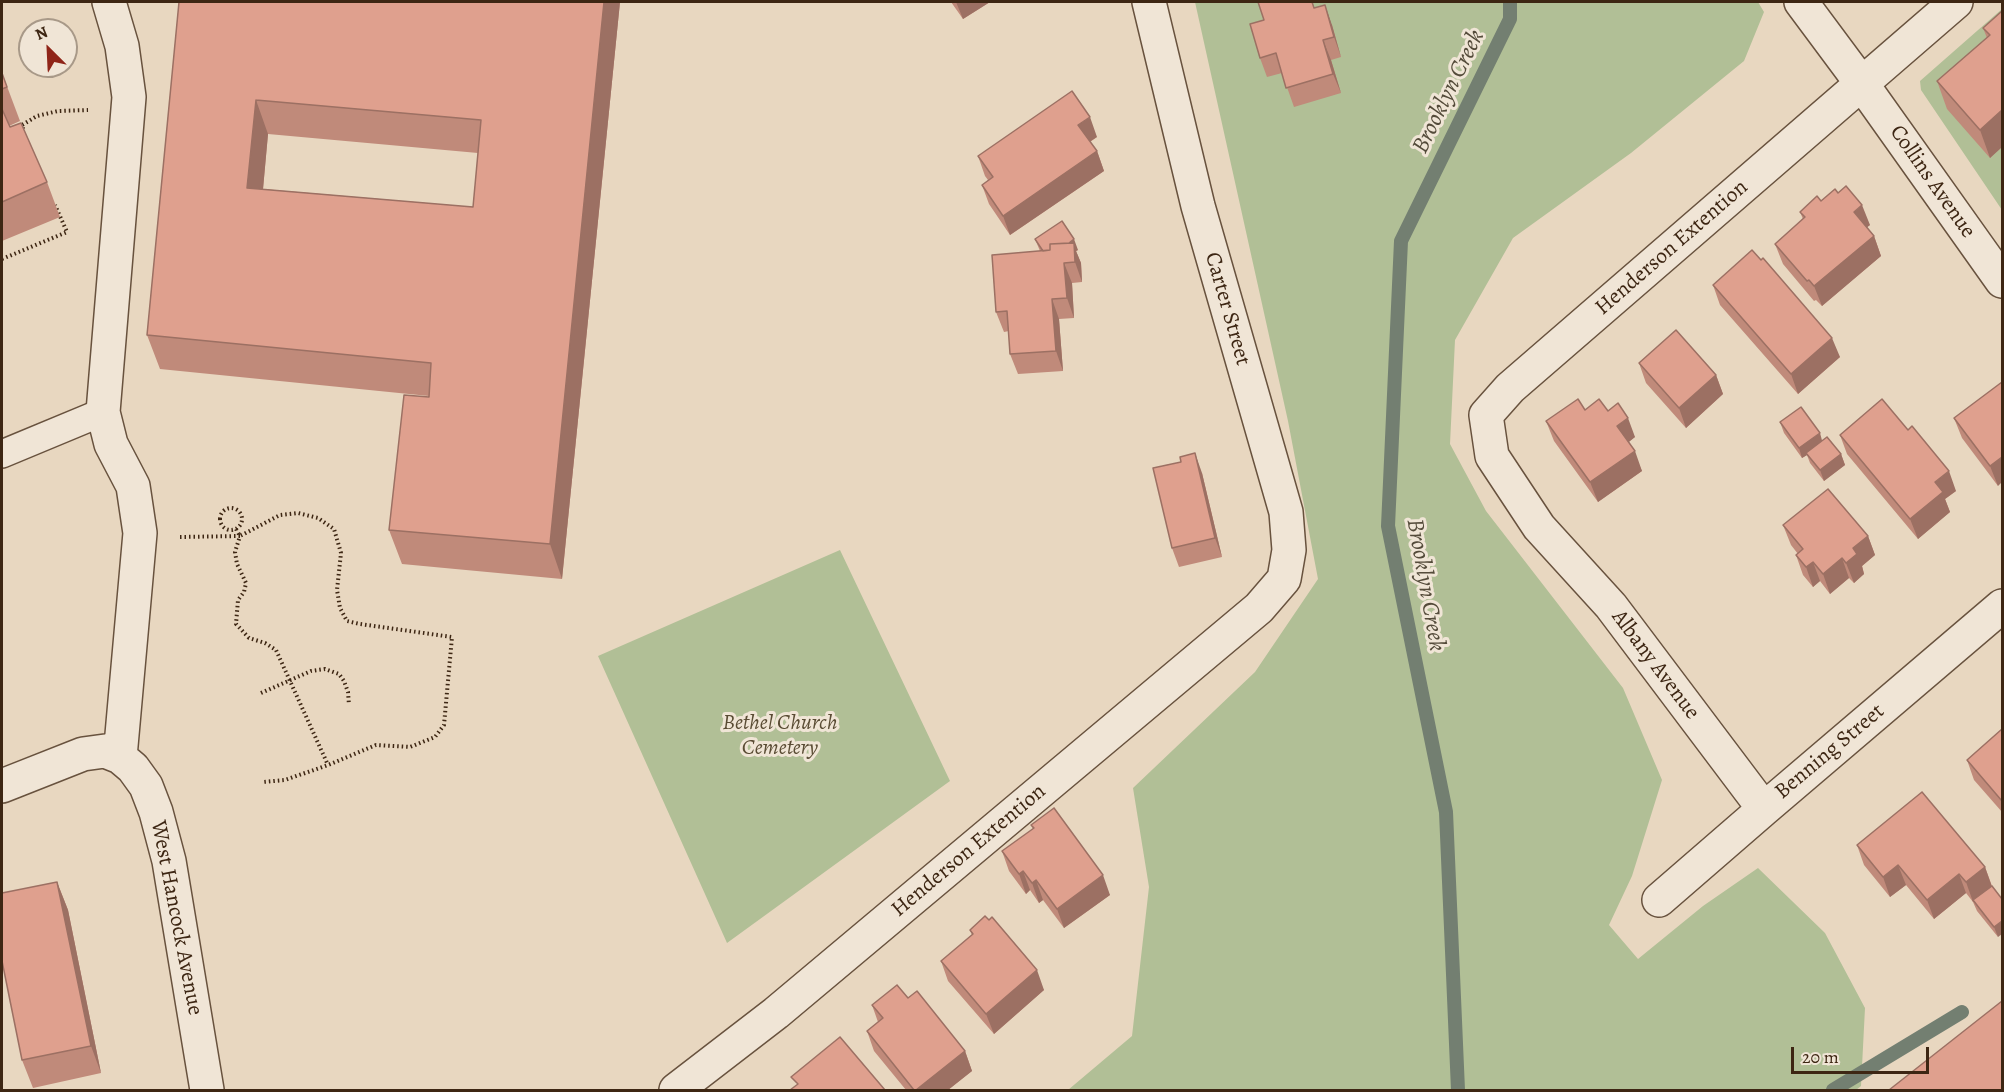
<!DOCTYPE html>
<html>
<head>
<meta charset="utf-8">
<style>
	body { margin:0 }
	#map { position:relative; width:2004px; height:1092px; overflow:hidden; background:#e8d7c0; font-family:Alegreya,serif }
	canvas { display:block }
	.frame { position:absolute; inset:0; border:3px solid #3d2613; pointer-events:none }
	.north { position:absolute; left:18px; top:18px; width:60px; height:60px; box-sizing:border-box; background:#f0e5d6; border:2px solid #a89988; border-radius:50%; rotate:336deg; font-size:16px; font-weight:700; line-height:24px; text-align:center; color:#3d2613 }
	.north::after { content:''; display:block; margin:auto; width:21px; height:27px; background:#8f2418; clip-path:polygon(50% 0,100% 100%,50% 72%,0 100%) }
	.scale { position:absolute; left:1791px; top:1047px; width:138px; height:27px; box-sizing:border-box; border:3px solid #3d2613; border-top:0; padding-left:8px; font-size:18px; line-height:21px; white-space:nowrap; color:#3d2613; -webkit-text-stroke:4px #f0e5d6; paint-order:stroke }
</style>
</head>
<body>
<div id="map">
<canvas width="2004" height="1092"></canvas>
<div class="frame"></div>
<div class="north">N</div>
<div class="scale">20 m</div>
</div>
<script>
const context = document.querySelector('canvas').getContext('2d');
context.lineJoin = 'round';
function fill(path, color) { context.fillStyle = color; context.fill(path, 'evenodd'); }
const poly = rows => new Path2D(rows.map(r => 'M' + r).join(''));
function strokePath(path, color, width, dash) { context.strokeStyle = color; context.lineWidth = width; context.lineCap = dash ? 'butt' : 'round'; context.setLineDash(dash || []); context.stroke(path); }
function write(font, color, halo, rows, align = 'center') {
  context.font = font + ' Alegreya,serif'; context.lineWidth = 6; context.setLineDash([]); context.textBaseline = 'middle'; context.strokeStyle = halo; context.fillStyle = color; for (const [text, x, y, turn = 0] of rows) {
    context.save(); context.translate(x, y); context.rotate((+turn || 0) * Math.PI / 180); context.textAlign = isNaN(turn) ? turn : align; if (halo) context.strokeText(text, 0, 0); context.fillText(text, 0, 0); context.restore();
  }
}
fill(poly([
	[1195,2,1758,2,1764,12,1744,61,1631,153,1513,238,1455,340,1450,444,1486,511,1623,688,1662,780,1632,876,1609,925,1638,959,1703,906,1758,868,1825,933,1865,1008,1861,1086,1856,1090,1068,1090,1132,1036,1149,887,1133,788,1255,672,1318,579,1288,421],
	[2002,9,2002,210,1921,90,1920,81],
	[840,550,950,781,727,943,598,656]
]), '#b1bf96');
strokePath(poly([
	[1458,1090,1446,812,1388,526,1401,241,1510,19,1510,2],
	[1833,1090,1962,1012]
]), '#737f71', 14);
const lane = poly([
	[2,454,103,412]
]);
const street = poly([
	[109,2,122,46,129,97,103,412,111,444,133,486,140,533,120,757],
	[1801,2,1862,84,2002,281],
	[2,786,83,754,105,751,120,757,133,768,146,786,156,812,169,861,207,1090],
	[1764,809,1611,606,1539,527,1492,456,1486,415,1510,388,1956,2],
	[1659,900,1764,809,2002,606],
	[676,1090,776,1013,1259,608,1284,579,1289,550,1286,512,1198,206,1149,2]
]);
strokePath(lane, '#68523e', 30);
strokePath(street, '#68523e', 36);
strokePath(poly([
	[23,129,22,125,37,116,58,111,88,110],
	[2,259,67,232,55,205],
	'220 519a11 11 0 1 1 22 0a11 11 0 1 1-22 0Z',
	[236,529,240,536,280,515,298,513,318,518,334,529,341,553,337,590,340,608,347,621,360,624,452,637,444,725,435,737,410,747,376,745,328,765,285,780,263,782],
	[180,537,240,536,235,552,237,564,246,583,244,592,238,600,236,624,249,638,265,643,276,650,328,765],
	[261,693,311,671,325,669,339,674,344,681,348,692,349,705]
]), '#3d2613', 4, [1.5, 3]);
strokePath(lane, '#f0e5d6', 27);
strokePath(street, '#f0e5d6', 33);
fill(poly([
	[179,2,620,2,562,579,402,564,389,530,429,396,160,369,147,335],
	[268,134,478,153,473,207,263,189],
	[951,2,990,2,963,19],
	[1315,8,1332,25,1341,57,1331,60,1341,93,1294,107,1282,73,1267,77,1260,58],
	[2002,11,2002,147,1990,158,1947,109,1937,81,1987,38,1983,28],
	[2,73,20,121,9,126,47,182,60,217,2,241],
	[1097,137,1090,142,1097,151,1104,171,1010,235,989,204,982,185,988,180,985,176,978,156],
	[1821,201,1870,225,1867,227,1874,236,1881,256,1822,306,1816,300,1814,301,1783,264,1775,244,1803,219,1800,212],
	[1035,239,1078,250,1076,251,1081,263,1082,282,1072,283,1074,318,1059,319,1063,371,1018,374,1010,354,1009,331,1004,332,996,312,1040,251],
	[1713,285,1840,357,1798,394,1720,305],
	[1639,363,1716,375,1723,394,1686,428,1646,383],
	[2002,382,1998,486,1962,438,1954,418],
	[1585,410,1608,411,1635,437,1628,442,1642,471,1598,502,1554,441,1546,421],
	[1780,422,1822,441,1841,454,1845,465,1824,481,1810,463,1807,455,1802,458,1784,433],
	[1840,435,1956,491,1945,499,1950,512,1918,539,1847,454],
	[1202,473,1222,557,1179,567,1172,548],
	[1783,525,1868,536,1875,555,1862,566,1864,574,1854,583,1849,578,1830,594,1820,581,1813,587,1803,575,1796,555,1798,554,1791,545],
	[2002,729,2002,812,1974,780,1967,760],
	[1031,825,1110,895,1064,928,1043,900,1039,903,1030,890,1026,894,1009,871,1002,851,1033,829],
	[1857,845,1985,867,1992,886,1998,937,1977,911,1973,902,1966,893,1934,919,1906,885,1890,897,1864,865],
	[57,882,68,910,101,1073,33,1088,22,1060],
	[989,920,1044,990,994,1034,948,981,941,961,972,935,970,930],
	[908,998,965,1051,972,1071,948,1090,906,1090,874,1051,867,1031,878,1022,872,1005]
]), '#c08a7a');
fill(poly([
	[604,2,620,2,562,579,550,544],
	[956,2,990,2,963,19],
	[1325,5,1332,25,1341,57,1334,37],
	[1323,40,1331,60,1341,93,1333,74],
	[256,100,268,134,260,222,247,188],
	[2002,110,2002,147,1990,158,1980,130],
	[1090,117,1097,137,1086,144,1078,125],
	[1097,151,1104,171,1010,235,1003,216],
	[1862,205,1870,225,1861,232,1854,212],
	[1874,236,1881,256,1822,306,1814,286],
	[1074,239,1078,250,1076,251,1081,263,1082,282,1075,262,1048,258],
	[1064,263,1072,283,1074,318,1067,298],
	[1052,299,1059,319,1063,371,1056,351],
	[1832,338,1840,357,1798,394,1791,374],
	[1716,375,1723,394,1686,428,1679,408],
	[1628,418,1635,437,1624,446,1617,426],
	[1820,433,1823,444,1806,453,1807,455,1802,458,1799,448],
	[1635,451,1642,471,1598,502,1590,482],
	[1195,453,1202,473,1222,557,1215,538],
	[1841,454,1845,465,1824,481,1820,470],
	[2002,457,2002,482,1998,486,1990,466],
	[1949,471,1956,491,1945,499,1950,512,1918,539,1910,519,1935,482],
	[1868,536,1875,555,1862,566,1864,574,1854,583,1846,563,1853,548],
	[1842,558,1849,578,1830,594,1823,574],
	[1813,562,1820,581,1813,587,1806,567],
	[1898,865,1906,885,1890,897,1883,877],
	[1985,867,1992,887,1973,902,1966,882],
	[1023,871,1030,890,1026,894,1019,874],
	[1959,874,1966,893,1934,919,1927,900],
	[1103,875,1110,895,1064,928,1057,909],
	[1036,880,1043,900,1039,903,1032,883],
	[57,882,68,910,101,1073,91,1046],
	[2002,921,2002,934,1998,937,1994,927],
	[1037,970,1044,990,994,1034,986,1014],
	[965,1051,972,1071,948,1090,916,1090]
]), '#9c7063');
const building = poly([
	[179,2,604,2,550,544,389,530,404,395,429,397,431,363,147,335,179,2],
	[256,100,481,120,473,207,247,188,256,100],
	[1258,2,1312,2,1314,8,1325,5,1334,37,1323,40,1333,74,1286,88,1276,53,1260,58,1250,24,1264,20,1258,2],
	[2002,11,2002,110,1980,130,1937,81,1990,35,1983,28,2002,11],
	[2,73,7,87,2,89,2,73],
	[1072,91,1090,117,1078,125,1097,151,1003,216,982,185,993,177,978,156,1072,91],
	[2,109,10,127,21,123,47,182,2,202,2,109],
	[1846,186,1862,205,1854,212,1874,236,1814,286,1809,280,1807,281,1775,244,1805,217,1800,212,1817,196,1821,201,1835,189,1838,193,1846,186],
	[1062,221,1074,239,1069,243,1050,244,1050,250,1043,251,1035,239,1062,221],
	[1074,243,1075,262,1064,263,1067,298,1052,299,1056,351,1010,354,1007,311,996,312,992,255,1050,250,1050,244,1074,243],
	[1752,250,1761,260,1763,258,1832,338,1791,374,1713,285,1752,250],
	[1676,330,1716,375,1679,408,1639,363,1676,330],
	[2002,382,2002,457,1990,466,1954,418,2002,382],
	[1578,399,1585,410,1599,399,1608,411,1618,403,1628,418,1617,426,1635,451,1590,482,1546,421,1578,399],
	[1882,399,1908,430,1912,426,1949,471,1935,482,1943,492,1910,519,1840,435,1882,399],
	[1801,407,1820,433,1799,448,1780,422,1801,407],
	[1827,437,1841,454,1820,470,1806,453,1827,437],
	[1195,453,1215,538,1172,548,1153,468,1181,462,1180,457,1195,453],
	[1828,489,1868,536,1853,548,1857,554,1846,563,1842,558,1823,574,1813,562,1806,567,1796,555,1803,549,1783,525,1828,489],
	[2002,729,2002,801,1967,760,2002,729],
	[1922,792,1985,867,1966,882,1959,874,1927,900,1898,865,1883,877,1857,845,1922,792],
	[1054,808,1103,875,1057,909,1036,880,1032,883,1023,871,1019,874,1002,851,1034,828,1031,825,1054,808],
	[57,882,91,1046,22,1060,2,961,2,893,57,882],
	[1992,886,2002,899,2002,921,1994,927,1973,900,1992,886],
	[985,916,989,920,992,917,1037,970,986,1014,941,961,973,934,970,930,985,916],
	[897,985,908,998,917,991,965,1051,916,1090,914,1090,867,1031,883,1018,872,1005,897,985],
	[2002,1001,2002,1090,1889,1090,2002,1001],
	[840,1037,885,1090,790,1090,798,1084,791,1077,840,1037]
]);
fill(building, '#dfa08e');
strokePath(building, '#9c7063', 1.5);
write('22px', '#3d2613', '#f0e5d6', [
	["Collins Avenue",1932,182,55],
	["Henderson Extention",1672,248,-41],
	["Carter Street",1227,309,74],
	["Albany Avenue",1655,665,53],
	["Benning Street",1830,752,-40],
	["Henderson Extention",969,851,-40],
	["West Hancock Avenue",176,918,79]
]);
write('italic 22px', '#5a4c34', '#f0e5d6', [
	["Bethel Church",780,724],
	["Cemetery",780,749]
]);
write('italic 24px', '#544b3a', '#f0e5d6', [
	["Brooklyn Creek",1449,92,-64],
	["Brooklyn Creek",1425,585,80]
]);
</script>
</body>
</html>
